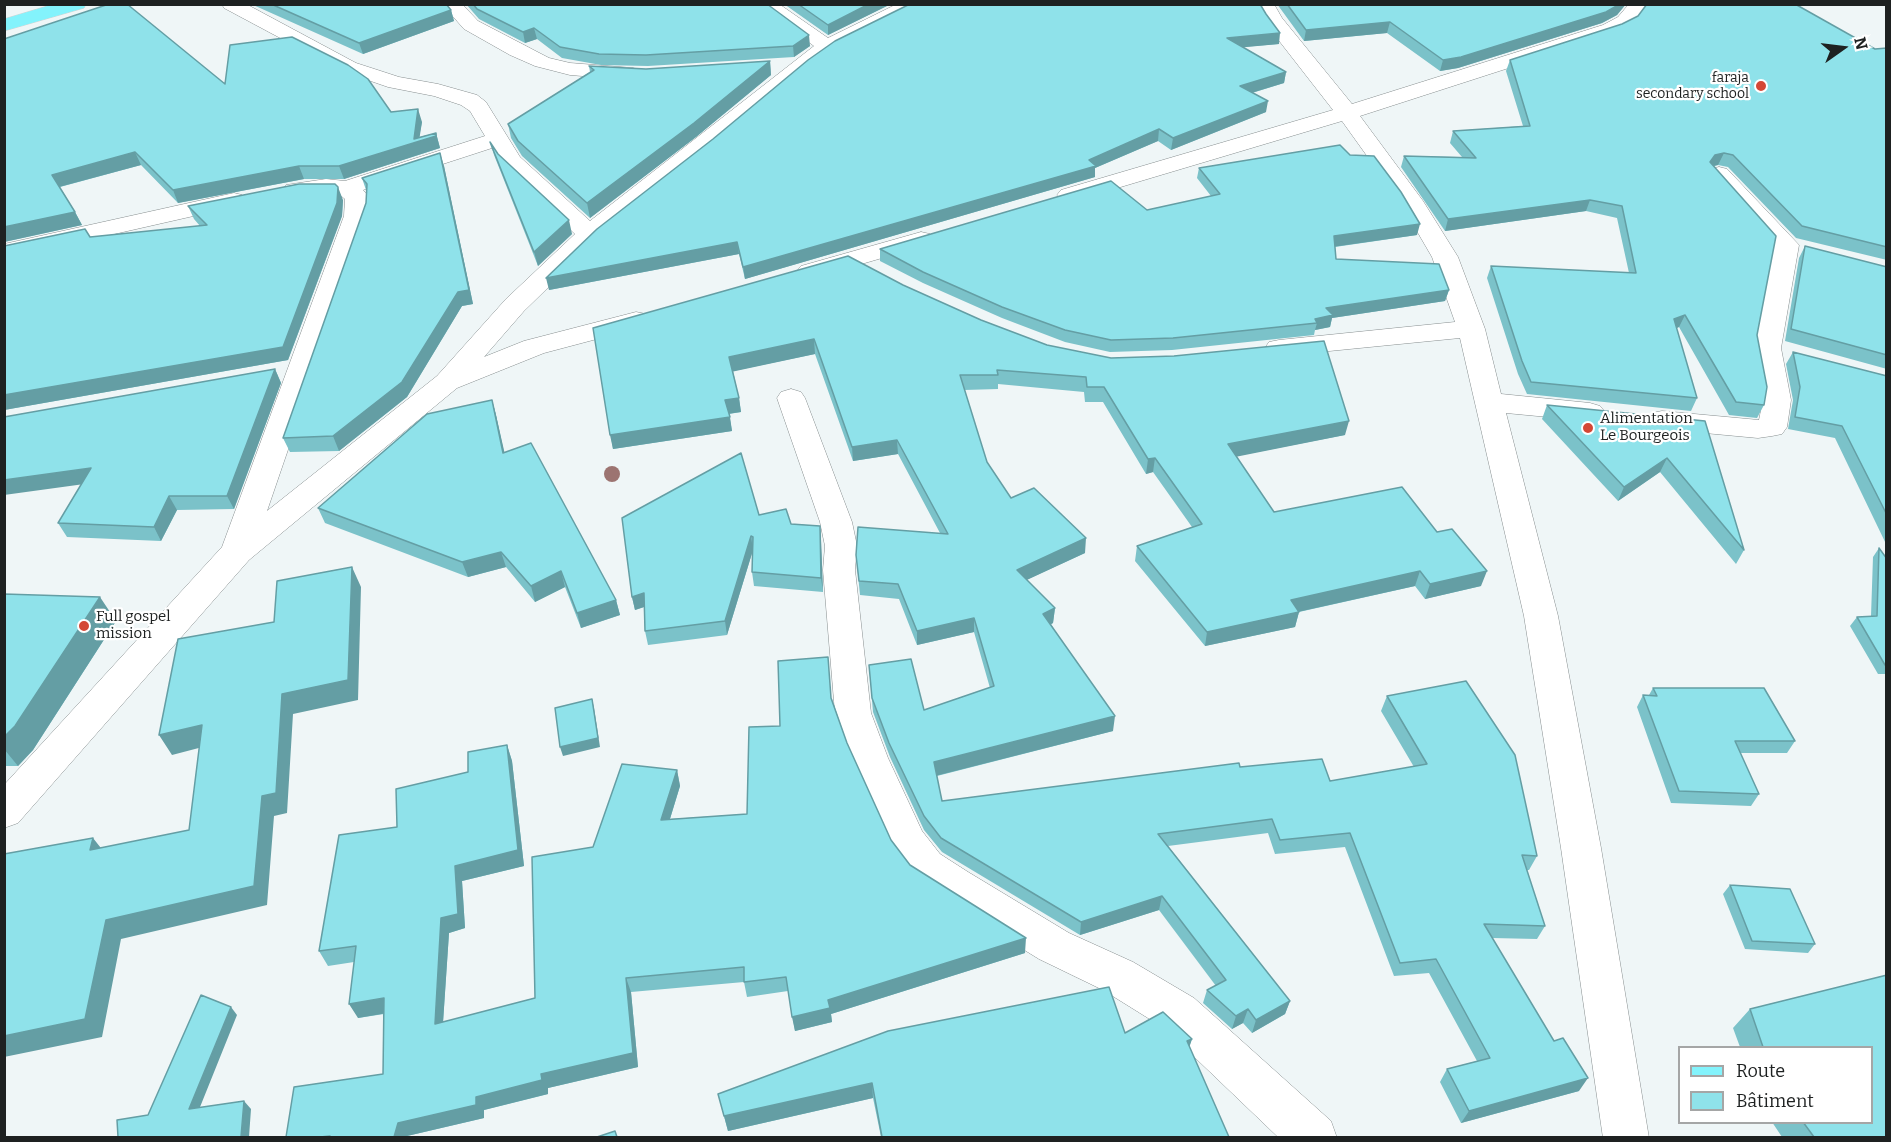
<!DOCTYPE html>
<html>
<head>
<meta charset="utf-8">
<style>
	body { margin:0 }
	#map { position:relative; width:1891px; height:1142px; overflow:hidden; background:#eff6f7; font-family:Bitter,serif }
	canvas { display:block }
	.frame { position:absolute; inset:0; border:6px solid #1e2121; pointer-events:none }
	.legend { position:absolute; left:1678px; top:1046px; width:195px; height:78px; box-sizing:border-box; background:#fff; border:2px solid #a5a6a6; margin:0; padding:8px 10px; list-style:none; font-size:18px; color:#1e2121 }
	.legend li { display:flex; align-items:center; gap:12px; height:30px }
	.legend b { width:30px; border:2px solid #a5a6a6 }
	.north { position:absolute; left:1813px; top:18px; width:60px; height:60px; -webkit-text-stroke:4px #fff; paint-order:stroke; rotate:76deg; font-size:16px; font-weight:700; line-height:24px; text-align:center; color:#1e2121 }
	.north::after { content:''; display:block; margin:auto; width:21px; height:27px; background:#1e2121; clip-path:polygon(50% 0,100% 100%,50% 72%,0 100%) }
</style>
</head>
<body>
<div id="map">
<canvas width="1891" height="1142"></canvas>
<div class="frame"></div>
<ul class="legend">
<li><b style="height:8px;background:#83f3fc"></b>Route</li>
<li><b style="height:16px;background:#8fe2ea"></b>Bâtiment</li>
</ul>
<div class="north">N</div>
</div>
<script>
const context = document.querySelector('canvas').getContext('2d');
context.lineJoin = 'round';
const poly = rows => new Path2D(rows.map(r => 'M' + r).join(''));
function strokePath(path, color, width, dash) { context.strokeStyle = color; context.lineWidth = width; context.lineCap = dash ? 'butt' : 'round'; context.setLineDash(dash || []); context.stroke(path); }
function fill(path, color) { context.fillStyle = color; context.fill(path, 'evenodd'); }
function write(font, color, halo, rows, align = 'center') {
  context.font = font + ' Bitter,serif'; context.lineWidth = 4.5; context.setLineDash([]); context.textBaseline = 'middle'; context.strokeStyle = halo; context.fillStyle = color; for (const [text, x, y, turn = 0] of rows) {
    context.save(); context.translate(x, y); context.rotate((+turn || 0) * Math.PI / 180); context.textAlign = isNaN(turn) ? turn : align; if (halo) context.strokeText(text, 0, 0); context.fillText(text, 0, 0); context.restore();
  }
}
const street = poly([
	[222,4,246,4,356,63,399,77,438,84,477,95,486,102,520,157,590,221,814,46,757,4,779,4,828,38,897,4,922,4,920,8,834,50,807,69,713,149,598,239,524,311,484,357,524,341,636,312,646,314,649,320,646,326,544,353,457,388,249,560,18,823,4,828,4,785,222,547,344,216,345,199,339,194,326,193,294,197,286,195,282,190,286,185,326,179,345,181,485,136,470,111,461,105,434,96,388,87,342,71,224,8,222,4],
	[492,148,503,166,575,234,506,299,437,376,267,511,368,216,369,197,363,190,492,148],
	[442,4,462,4,478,21,549,58,570,63,633,68,640,70,643,74,640,78,633,80,570,75,535,66,510,55,464,29,442,4],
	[1255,4,1274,4,1282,18,1352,104,1603,25,1618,17,1629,4,1649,4,1632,25,1617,33,1360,116,1423,201,1458,257,1485,329,1501,394,1590,403,1600,406,1605,412,1600,418,1590,421,1506,413,1558,616,1601,848,1649,1138,1603,1138,1561,848,1524,616,1460,338,1279,356,1269,354,1265,348,1269,342,1279,340,1455,322,1432,257,1400,202,1342,121,1077,200,1069,202,1061,200,1057,195,1061,190,1333,110,1266,24,1255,4],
	[1719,167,1727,169,1799,245,1781,348,1791,400,1787,427,1782,434,1772,436,1758,438,1662,429,1652,427,1647,420,1652,413,1662,411,1759,420,1763,400,1753,348,1773,247,1707,174,1711,169,1719,167],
	[234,193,242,195,246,200,242,205,4,259,4,244,234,193],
	[921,232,930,234,933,239,930,244,810,279,801,276,797,271,801,266,921,232],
	[791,389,801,392,805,398,852,522,857,546,855,570,871,713,888,758,922,831,940,854,968,872,1069,933,1133,962,1194,998,1331,1121,1337,1138,1279,1138,1164,1028,1103,990,1039,959,940,898,912,878,894,854,850,758,835,713,823,570,825,546,820,522,777,398,781,392,791,389]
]);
const primary = poly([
	[54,4,86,4,84,8,4,31,4,19,54,4]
]);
strokePath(street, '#878e8f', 1);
strokePath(primary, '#d2d3d3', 1);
fill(street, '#fff');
fill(primary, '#83f3fc');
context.fillStyle = '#9c7471';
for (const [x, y] of [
	[612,474]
]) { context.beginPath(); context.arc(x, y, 8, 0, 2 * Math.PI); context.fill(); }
fill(poly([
	[251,4,446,4,451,10,454,21,363,54],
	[466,4,767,4,810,46,794,57,648,66,601,65,562,58,537,39,525,43,479,19],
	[784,4,891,4,828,35],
	[910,4,1279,44,1243,47,1286,72,1284,83,1252,93,1266,112,1171,150,1158,141,1095,168,1095,177,745,279,739,254,549,290],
	[1277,4,1626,4,1617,15,1602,23,1458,68,1440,71,1387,33,1304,41],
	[1638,16,1875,49,1887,48,1887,260,1796,238,1728,167,1718,165,1713,166,1757,335,1764,405,1757,418,1729,415,1679,327,1676,328,1697,398,1691,411,1527,394,1518,374,1487,278,1491,266,1629,273,1617,218,1586,211,1445,231,1401,167,1404,156,1462,157,1450,143,1453,131,1523,126,1506,71,1510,60,1622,24],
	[4,39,225,84,391,112,422,122,419,137,436,133,440,148,344,179,304,179,178,203,141,165,60,187,75,212,82,225,4,242],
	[770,61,771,75,696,137,590,218,522,156,511,138,508,124,590,72,589,66,646,69],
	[490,142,498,154,572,234,538,266,494,155],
	[444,166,473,304,462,306,407,397,339,451,290,452,283,438,366,203,366,190,362,178],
	[1199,168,1417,235,1335,247,1336,259,1449,290,1445,301,1332,318,1330,327,1315,330,1314,335,1172,350,1110,352,1065,342,1002,318,923,283,880,261,880,249,1147,210,1211,196,1197,178],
	[343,200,342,216,288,360,4,410,4,246,90,237,200,226,194,219,188,206],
	[1805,246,1887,267,1887,369,1785,341,1799,258],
	[903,285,981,320,1047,345,1345,435,1236,456,1274,512,1437,532,1481,586,1425,599,1415,586,1299,612,1295,627,1205,646,1135,561,1137,546,1192,527,1153,472,1146,474,1103,402,1085,402,1084,392,998,384,998,389,964,390,987,462,1011,498,1085,553,1026,580,1055,608,1053,623,1051,624,1113,731,937,776,942,801,1240,767,1330,781,1414,767,1381,711,1387,696,1537,856,1529,870,1527,870,1545,926,1537,939,1492,938,1579,1091,1461,1123,1440,1082,1447,1069,1477,1061,1429,973,1394,976,1345,847,1275,854,1268,833,1168,846,1290,1001,1285,1014,1252,1033,1243,1023,1232,1029,1203,1003,1207,990,1216,986,1159,910,1080,935,942,852,924,830,890,757,873,712,869,665,924,710,990,688,974,632,917,645,899,599,860,595,856,555,940,533,898,454,853,461,815,354,733,371,739,398,741,412,729,414,732,431,613,449,593,328],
	[1793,352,1887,376,1887,546,1835,438,1788,429,1793,400,1786,364],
	[275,369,281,383,234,509,177,510,161,541,67,537,58,523,81,485],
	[492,400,496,415,504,452,616,600,620,615,581,628,565,587,535,602,506,567,468,577,325,523,318,508],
	[1547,405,1705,421,1744,550,1736,564,1660,472,1618,501,1542,419],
	[759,515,791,524,820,526,823,592,754,586,752,572,753,550,727,635,648,645,645,631,644,607,635,610,632,597],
	[1879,548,1887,559,1887,674,1878,674,1850,626,1857,617,1871,616,1873,557],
	[4,594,116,621,33,750,18,766,4,766],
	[1653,688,1795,741,1787,753,1740,753,1759,794,1751,806,1671,803,1637,707,1643,695,1649,695],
	[832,699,847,743,891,840,910,865,1025,953,831,1014,832,1022,795,1031,788,991,747,997,744,982,631,992,638,1067,548,1088,548,1094,484,1110,484,1118,407,1136,406,1137,286,1137,383,1074,384,1014,358,1018,354,962,328,966,319,951,397,827,468,772,507,745,512,761,524,866,462,881,465,928,449,933,443,1022,535,998,593,847,677,770,680,786,670,819,747,814,780,726],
	[1730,885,1815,944,1808,953,1745,949,1723,894],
	[1887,975,1887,1137,1782,1137,1772,1122,1872,1122,1872,1047,1740,1047,1733,1028,1750,1009],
	[1125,1033,1192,1039,1189,1047,1229,1137,881,1137,873,1098,728,1131,718,1094]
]), '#7bc2c9');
fill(poly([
	[869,4,891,4,828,35,828,25],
	[1620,4,1626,4,1617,15,1602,23,1458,68,1440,71,1443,60],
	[451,10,454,21,363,54,359,43],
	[1390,22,1387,33,1304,41,1306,30],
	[534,28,537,39,525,43,523,32],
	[1280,33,1279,44,1225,49,1227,38],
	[809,35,810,46,794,57,793,46],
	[770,61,771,75,696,137,590,218,587,203],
	[1286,72,1284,83,1238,97,1240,86],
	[1268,101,1266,112,1171,150,1173,138],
	[418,109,422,122,419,141,436,133,440,148,344,179,339,166,414,139],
	[1159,129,1158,141,1095,168,1095,177,745,279,743,267,1089,160],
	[135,152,141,165,59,187,52,175],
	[440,153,444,166,473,304,462,306,407,397,339,451,333,436],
	[1724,153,1718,165,1710,167,1710,162,1715,155],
	[299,166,304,179,178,203,173,190],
	[338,187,343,200,342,216,288,360,4,410,4,395],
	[1590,200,1586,211,1445,231,1448,219],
	[75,212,82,225,4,242,4,227],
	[569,220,572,234,538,266,534,252],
	[1420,224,1417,235,1332,247,1334,236],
	[737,242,739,254,549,290,546,278],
	[1449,290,1445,301,1332,318,1330,327,1315,330,1317,323,1315,319,1326,308],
	[1685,315,1679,327,1668,332,1674,319],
	[814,339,815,354,731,372,729,357],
	[275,369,281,383,234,509,227,496],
	[739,398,741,412,727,414,725,400],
	[492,400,496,415,508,468,503,453],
	[730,417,732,431,613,449,610,435],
	[1349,421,1345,435,1225,459,1228,444],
	[897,440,898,454,853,461,852,447],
	[1155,458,1153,472,1146,474,1148,459],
	[1667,458,1660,472,1618,501,1624,487],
	[91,468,99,482,4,495,4,480],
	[169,496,177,510,161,541,154,527],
	[820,526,821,539,823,592,821,578],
	[751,536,753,550,727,635,725,621],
	[1086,538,1085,553,1016,585,1017,570],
	[501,552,506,567,468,577,462,562],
	[352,567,361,587,358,700,293,714,287,813,274,816,267,905,121,939,102,1037,4,1057,4,1036,106,920,262,796,282,694],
	[561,571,565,587,535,602,531,586],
	[1420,571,1415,586,1293,613,1299,612,1295,627,1205,646,1207,632,1291,600],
	[1487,571,1481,586,1425,599,1430,584],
	[644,593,647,606,635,610,632,597],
	[100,597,116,621,33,750,18,766,4,749,4,737],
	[616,600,620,615,581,628,577,613],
	[1055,608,1053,623,1042,629,1043,614],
	[974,618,974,632,917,645,917,631],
	[592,699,594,708,600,747,563,756,560,747],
	[1115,716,1113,731,935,776,934,762],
	[202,725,214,744,172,755,159,735],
	[507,745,512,761,524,866,462,881,465,928,449,933,442,1038,435,1024,441,918,455,866],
	[677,770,680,786,665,835,661,820],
	[93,838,108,857,90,850],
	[1162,896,1159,910,1080,935,1081,922],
	[1026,938,1025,953,831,1014,832,1022,795,1031,792,1017,828,1000],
	[626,978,631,992,638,1067,548,1088,548,1094,484,1110,484,1118,407,1136,406,1137,394,1137,398,1123,541,1074],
	[384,998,393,1012,358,1018,349,1004],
	[1290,1001,1285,1014,1252,1033,1256,1020],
	[231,1007,237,1015,196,1117,189,1109],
	[1248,1009,1243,1023,1232,1029,1236,1016],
	[1192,1039,1187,1054,1187,1041],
	[1588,1078,1579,1091,1461,1123,1469,1111],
	[872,1083,873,1098,728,1131,724,1116],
	[244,1101,251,1109,249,1137,241,1137]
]), '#649ea4');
const building = poly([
	[109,4,127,4,225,84,230,45,292,37,348,65,368,79,391,112,418,109,414,139,436,133,436,136,339,166,299,166,173,190,135,152,52,175,75,212,4,227,4,39,109,4],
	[271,4,446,4,451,10,359,43,271,4],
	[473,4,767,4,809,35,793,46,646,55,599,54,560,47,534,28,523,32,477,9,473,4],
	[798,4,869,4,828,25,798,4],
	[910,4,1260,4,1266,14,1280,33,1227,38,1286,72,1240,86,1268,101,1173,138,1159,129,1089,160,1096,166,743,267,737,242,546,278,597,229,713,139,808,60,835,41,910,4],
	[1287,4,1620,4,1606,12,1461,57,1443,60,1390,22,1306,30,1287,4],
	[1647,4,1795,4,1875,49,1887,48,1887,247,1802,226,1733,155,1724,153,1715,155,1710,162,1776,236,1757,335,1767,387,1764,405,1736,402,1685,315,1674,319,1697,398,1531,382,1522,361,1491,266,1636,273,1622,206,1590,200,1448,219,1404,156,1476,158,1453,131,1530,126,1510,60,1622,24,1638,16,1647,4],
	[770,61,694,123,587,203,518,141,508,124,594,70,589,66,646,69,770,61],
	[490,142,498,154,569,220,534,252,490,142],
	[1340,145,1350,155,1374,156,1401,192,1420,224,1334,236,1336,259,1439,264,1449,290,1326,308,1333,315,1315,319,1317,323,1173,338,1111,340,1065,330,1002,307,923,272,880,249,1111,181,1147,210,1220,194,1199,168,1340,145],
	[440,153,469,290,458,292,402,382,333,436,283,438,366,203,367,184,362,178,440,153],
	[299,184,335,184,338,187,337,203,283,347,4,395,4,246,85,229,90,237,207,225,188,206,299,184],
	[1805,246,1887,267,1887,355,1791,329,1805,246],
	[848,256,903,285,981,320,1047,345,1111,358,1174,356,1324,341,1349,421,1228,444,1274,512,1402,487,1437,532,1452,529,1487,571,1430,584,1420,571,1291,600,1299,612,1207,632,1137,546,1202,524,1155,458,1148,459,1104,387,1087,387,1086,377,997,370,998,375,960,375,987,462,1011,498,1034,488,1086,538,1017,570,1055,608,1043,614,1115,716,934,762,942,801,1239,763,1240,767,1322,759,1330,781,1427,764,1387,696,1466,681,1515,755,1537,856,1522,855,1545,926,1484,924,1554,1041,1563,1038,1588,1078,1469,1111,1447,1069,1490,1058,1436,959,1400,963,1350,833,1280,840,1272,819,1158,834,1290,1001,1256,1020,1248,1009,1236,1016,1207,990,1226,980,1162,896,1081,922,941,838,924,816,889,743,872,698,869,665,911,659,924,710,994,686,974,618,917,631,898,584,859,581,856,555,858,527,948,534,897,440,852,447,814,339,729,357,739,398,725,400,730,417,610,435,593,328,848,256],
	[1793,352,1887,376,1887,515,1842,426,1795,417,1800,387,1793,352],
	[275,369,227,496,169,496,154,527,58,523,91,468,4,480,4,417,275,369],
	[492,400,503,453,531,443,616,600,577,613,561,571,531,586,501,552,462,562,318,508,427,414,492,400],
	[1547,405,1705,421,1744,550,1667,458,1624,487,1547,405],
	[741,453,759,515,786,509,791,524,820,526,821,578,752,572,753,537,751,536,725,621,645,631,644,593,632,597,622,518,741,453],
	[1879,548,1887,559,1887,665,1885,665,1857,617,1877,616,1879,548],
	[352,567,348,680,282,694,276,793,262,796,254,886,106,920,85,1019,4,1036,4,854,93,838,90,850,189,830,202,725,159,735,178,639,274,622,277,581,352,567],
	[4,594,100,597,15,726,4,737,4,594],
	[828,657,831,698,847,743,891,840,910,865,1026,938,828,1000,830,1008,792,1017,786,977,744,982,744,967,626,978,633,1053,541,1074,542,1080,476,1097,476,1105,398,1123,394,1137,330,1137,330,1136,320,1137,286,1137,294,1087,383,1074,384,998,349,1004,356,946,319,951,339,835,397,827,396,789,468,772,468,752,507,745,518,850,455,866,458,914,441,918,435,1024,535,998,532,857,593,847,622,764,677,770,661,820,747,814,749,727,780,726,778,661,828,657],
	[1653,688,1764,688,1795,741,1735,741,1759,794,1679,791,1643,695,1657,696,1653,688],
	[592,699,598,738,560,747,555,708,592,699],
	[1730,885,1790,889,1815,944,1752,941,1730,885],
	[1887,975,1887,1137,1814,1137,1803,1122,1872,1122,1872,1047,1763,1047,1750,1009,1887,975],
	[1109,987,1125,1033,1163,1012,1192,1039,1187,1041,1229,1137,882,1137,872,1083,724,1116,718,1094,888,1031,1109,987],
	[201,995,231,1007,189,1109,244,1101,241,1137,118,1137,117,1120,148,1115,201,995],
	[615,1131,617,1137,597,1137,615,1131]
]);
fill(building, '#8fe2ea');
strokePath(building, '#649ea4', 1.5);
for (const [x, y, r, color] of [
	[1761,86,6,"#d44735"],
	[1588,428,6,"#d44735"],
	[84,626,6,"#d44735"]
]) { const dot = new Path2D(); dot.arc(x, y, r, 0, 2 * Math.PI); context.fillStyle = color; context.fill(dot); strokePath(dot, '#fff', 2); }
write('14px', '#1e2121', '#fff', [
	["faraja",1749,78],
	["secondary school",1749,94]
], 'right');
write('15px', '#1e2121', '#fff', [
	["Alimentation",1600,419],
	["Le Bourgeois",1600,436],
	["Full gospel",96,617],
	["mission",96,634]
], 'left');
</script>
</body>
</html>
